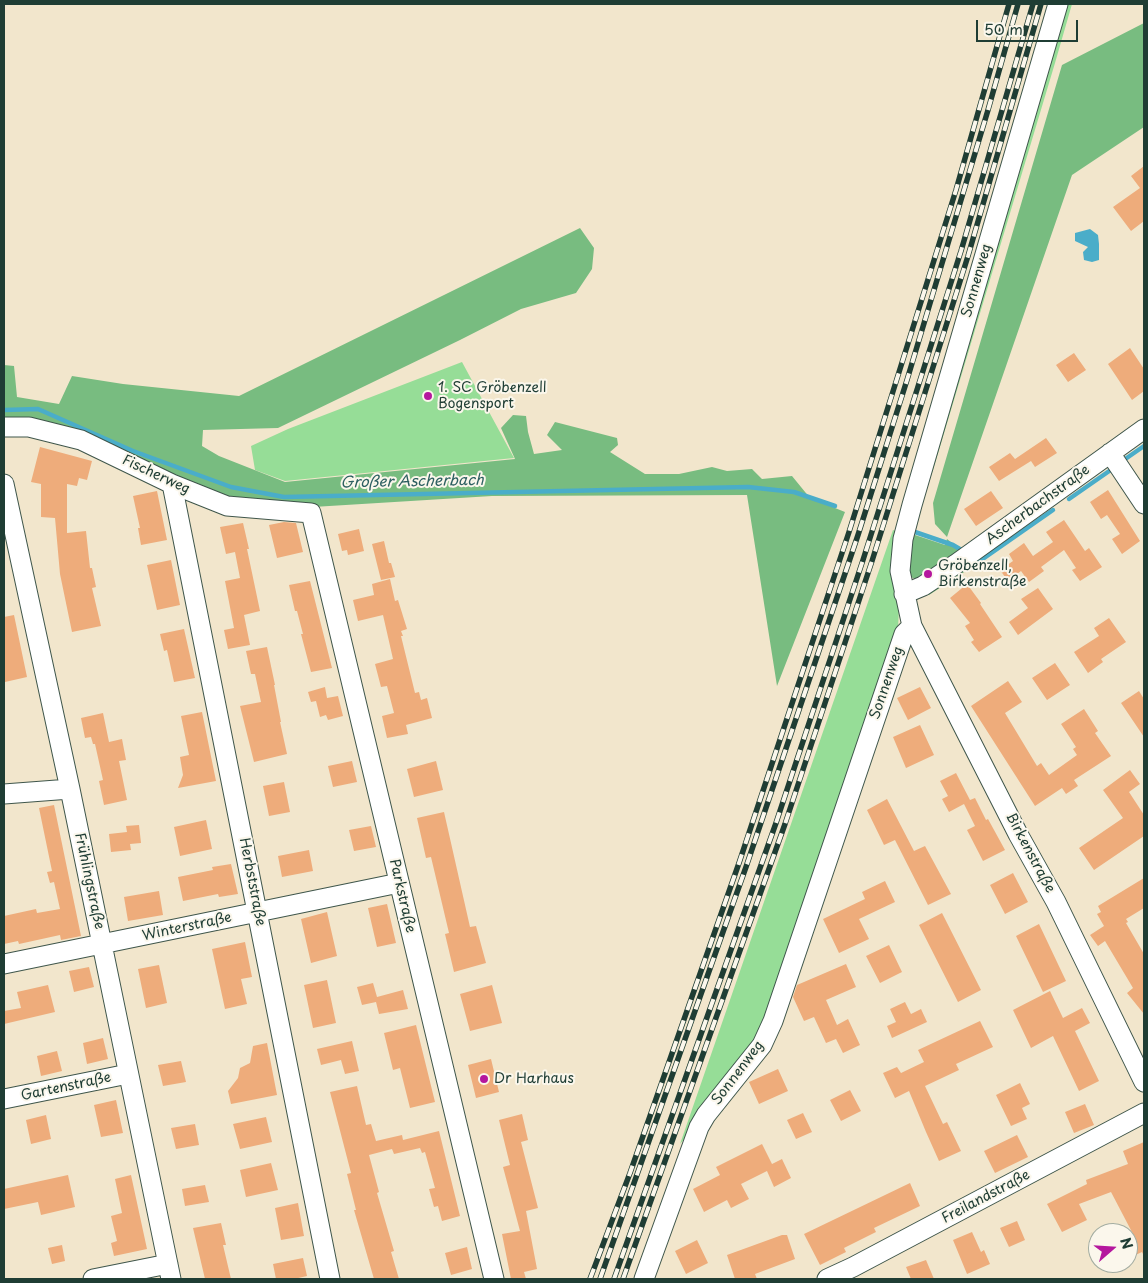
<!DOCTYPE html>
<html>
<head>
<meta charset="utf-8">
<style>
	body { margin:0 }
	#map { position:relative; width:1148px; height:1283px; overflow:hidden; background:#f2e6cc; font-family:"Playpen Sans",sans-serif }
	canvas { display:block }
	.frame { position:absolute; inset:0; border:5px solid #1f3d34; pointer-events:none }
	.north { position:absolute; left:1088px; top:1223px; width:50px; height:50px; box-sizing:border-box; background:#fbf7ec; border:1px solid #a3ada2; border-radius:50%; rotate:71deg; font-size:14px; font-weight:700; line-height:20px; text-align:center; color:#1f3d34 }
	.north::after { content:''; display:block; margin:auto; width:18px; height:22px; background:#b5179e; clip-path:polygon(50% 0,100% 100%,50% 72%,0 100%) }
	.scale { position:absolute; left:976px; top:20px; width:102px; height:22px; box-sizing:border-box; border:2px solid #1f3d34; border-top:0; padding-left:6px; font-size:15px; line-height:18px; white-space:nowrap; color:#1f3d34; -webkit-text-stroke:4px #fbf7ec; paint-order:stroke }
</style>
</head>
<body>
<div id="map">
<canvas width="1148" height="1283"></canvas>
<div class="frame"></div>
<div class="north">N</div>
<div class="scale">50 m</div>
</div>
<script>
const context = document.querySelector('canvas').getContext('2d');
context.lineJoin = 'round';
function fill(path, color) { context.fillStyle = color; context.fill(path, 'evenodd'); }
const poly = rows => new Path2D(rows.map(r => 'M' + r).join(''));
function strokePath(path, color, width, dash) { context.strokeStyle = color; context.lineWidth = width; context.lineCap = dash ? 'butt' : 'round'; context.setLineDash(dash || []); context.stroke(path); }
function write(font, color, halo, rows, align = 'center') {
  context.font = font + ' "Playpen Sans",sans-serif'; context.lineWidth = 4; context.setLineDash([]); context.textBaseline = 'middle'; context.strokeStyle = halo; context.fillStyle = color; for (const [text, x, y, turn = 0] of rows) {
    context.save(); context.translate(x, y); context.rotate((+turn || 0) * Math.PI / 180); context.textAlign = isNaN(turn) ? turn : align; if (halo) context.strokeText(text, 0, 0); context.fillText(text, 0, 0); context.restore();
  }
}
fill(poly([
	[1067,4,1072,4,1055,63,933,470,925,494,921,497],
	[462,362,514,458,285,481,255,470,251,446,288,429],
	[893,530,898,532,899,608,898,629,769,1016,747,1054,704,1101,685,1138,680,1144]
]), '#96dd97');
fill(poly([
	[1144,23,1144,127,1072,175,947,537,935,524,933,503,1062,65],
	[580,228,594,248,592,269,576,293,521,309,460,340,278,428,203,430,202,446,219,456,285,482,515,459,501,428,513,415,526,416,528,432,534,454,562,450,547,435,555,422,617,438,618,445,610,452,645,474,679,474,712,467,727,471,752,469,762,479,792,476,810,498,845,512,777,686,747,495,492,496,313,507,232,499,4,422,4,365,14,366,17,397,59,404,72,376,123,384,239,396],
	[912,534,945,545,947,539,978,563,929,595,926,582,917,580,907,575]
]), '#78bc80');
fill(poly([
	[1090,229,1098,235,1099,244,1099,260,1092,262,1084,260,1083,252,1088,247,1075,241,1075,233]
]), '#4aadc9');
strokePath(poly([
	[4,410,38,409,133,451,231,487,284,497,748,487,794,492,835,506],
	[1121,462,1144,446],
	[1069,499,1115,467],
	[915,532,953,545,965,552],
	[973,559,977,563,1053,510]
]), '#4aadc9', 4.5);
fill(poly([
	[1144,166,1144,221,1131,231,1113,207,1140,188,1131,176],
	[1130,348,1144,369,1144,391,1132,400,1108,364],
	[1074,353,1086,370,1068,382,1056,365],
	[1046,438,1057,453,1035,467,1031,461,999,481,989,467,1010,453,1015,459],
	[40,447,92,461,87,480,79,478,77,486,67,484,67,533,86,531,90,568,92,568,96,587,92,588,101,626,72,632,60,574,55,518,41,517,41,484,31,482],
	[1108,490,1140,541,1122,554,1112,539,1120,534,1107,515,1101,519,1090,502],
	[157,491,167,540,141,545,138,528,140,528,133,496],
	[991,491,1003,508,976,526,964,509],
	[1064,520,1085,551,1089,548,1102,567,1080,581,1072,570,1076,568,1064,550,1041,567,1044,571,1029,582,1021,571,1008,581,1000,570,1013,561,1009,554,1024,543,1033,556,1053,542,1046,532],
	[284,522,296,523,303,552,277,558,269,525],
	[243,523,249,549,247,549,260,611,244,615,250,645,228,649,224,630,234,628,225,581,240,578,235,552,226,554,220,527],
	[359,529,364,551,348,555,347,550,342,551,338,534],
	[384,541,389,563,391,563,395,577,381,580,372,544],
	[171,560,180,605,157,610,147,565],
	[390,579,395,601,398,600,407,629,401,631,403,636,401,636,415,693,419,692,421,700,427,698,432,718,406,725,408,734,387,738,382,716,394,713,387,686,381,687,375,664,393,659,383,615,358,621,353,600,374,595,372,584],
	[310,581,332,668,311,672,301,634,303,634,297,611,295,611,289,585],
	[967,584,981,603,980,604,1002,637,979,652,971,642,974,640,965,626,970,623,950,598],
	[1038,588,1053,609,1018,635,1009,622,1028,608,1021,599],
	[14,615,27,677,5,682,4,617],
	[1109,618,1126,642,1101,659,1103,662,1088,673,1074,652,1099,636,1094,628],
	[184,629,195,678,174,682,167,650,164,651,160,634],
	[267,647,275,685,274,685,281,722,280,722,287,754,254,762,240,706,261,702,255,674,251,674,246,651],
	[1055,663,1070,685,1047,700,1032,678],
	[1008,681,1022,702,1005,713,1037,766,1041,763,1049,775,1077,755,1073,749,1076,747,1061,724,1084,709,1098,731,1095,733,1111,756,1074,780,1078,786,1066,794,1062,788,1035,806,971,706],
	[325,687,327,698,338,696,343,716,328,720,326,715,320,717,316,701,311,702,308,692],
	[920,687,931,708,908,720,897,698],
	[1139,691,1144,699,1144,737,1121,703],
	[202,712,216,781,178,788,183,775,180,757,189,755,181,716],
	[103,713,109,742,122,739,126,760,119,761,127,800,104,805,99,781,103,780,95,744,93,744,91,737,85,738,81,718],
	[920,725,934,755,906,768,893,737],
	[352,761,357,782,333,787,328,766],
	[436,761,443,790,414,797,407,769],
	[1130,770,1140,784,1129,792,1144,815,1144,836,1094,870,1079,848,1123,818,1103,790],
	[956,773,970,800,975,798,986,820,988,819,1005,850,983,861,967,830,975,826,964,804,949,812,942,799,948,796,940,781],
	[284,782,290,812,269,816,263,786],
	[887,799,914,851,925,846,951,894,928,905,895,840,884,845,867,810],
	[54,805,81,936,61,940,60,935,19,944,18,941,4,944,4,916,36,909,37,913,60,909,54,882,50,883,47,872,52,871,39,808],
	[444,812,470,927,476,926,486,963,454,972,445,934,449,933,431,857,426,858,417,818],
	[206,820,212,849,180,856,174,827],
	[139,825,141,843,130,844,131,850,111,852,109,834,127,832,126,826],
	[371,826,376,847,354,851,349,830],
	[309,850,313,871,282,877,278,856],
	[231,864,238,894,219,897,218,894,183,901,178,877,213,870,212,867],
	[1013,873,1028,902,1005,914,990,885],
	[1144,878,1144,908,1126,919,1128,922,1126,923,1144,954,1144,1014,1127,993,1133,988,1105,941,1098,946,1090,935,1104,926,1097,914,1101,912,1098,906],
	[885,881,895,902,859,919,869,939,839,953,823,919,865,899,862,892],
	[159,891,163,915,128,921,124,897],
	[387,904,396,943,377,947,368,908],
	[327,912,337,956,311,963,301,919],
	[942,913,981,990,958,1002,919,925],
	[1039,924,1066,981,1043,992,1016,936],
	[245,942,252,977,241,979,247,1004,225,1009,212,949],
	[889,945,902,972,880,983,866,956],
	[846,964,856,987,826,1000,837,1025,848,1019,860,1045,843,1053,836,1039,826,1043,814,1017,804,1021,793,997,797,985],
	[159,965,167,1003,146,1008,138,969],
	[89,967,94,987,74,992,69,971],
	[327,980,336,1023,313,1028,304,985],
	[373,983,377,997,403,990,408,1009,379,1014,376,1002,362,1005,357,987],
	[48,985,55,1012,4,1024,4,1011,21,1008,17,992],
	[492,985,502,1023,470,1031,460,994],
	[1050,991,1063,1018,1082,1008,1090,1023,1075,1031,1099,1081,1079,1091,1053,1036,1031,1048,1013,1010],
	[905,1002,911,1014,921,1009,927,1022,892,1038,887,1026,896,1022,890,1009],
	[980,1021,993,1047,956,1064,959,1070,925,1086,943,1124,947,1122,961,1151,939,1161,926,1132,909,1091,895,1098,883,1073,897,1067,901,1073,924,1062,918,1050],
	[416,1025,435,1102,410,1108,400,1068,393,1070,384,1033],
	[103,1038,108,1059,87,1064,83,1043],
	[352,1041,359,1071,345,1074,341,1060,321,1065,317,1049],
	[267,1043,277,1095,231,1104,228,1091,238,1078,240,1068,250,1063,253,1046],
	[57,1051,62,1071,41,1076,37,1056],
	[491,1059,499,1092,476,1098,468,1065],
	[181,1061,186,1082,163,1086,158,1065],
	[778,1069,788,1091,759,1104,749,1082],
	[1020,1083,1030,1104,1022,1108,1027,1119,1011,1126,996,1095],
	[357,1086,366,1125,371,1124,376,1141,402,1135,403,1140,439,1131,460,1216,442,1221,438,1206,434,1207,429,1189,435,1188,425,1152,422,1153,420,1148,394,1154,392,1149,369,1155,379,1192,377,1193,394,1251,391,1252,399,1279,374,1279,354,1210,356,1210,347,1174,351,1173,330,1092],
	[850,1090,861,1111,841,1121,830,1100],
	[116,1100,123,1133,101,1137,94,1105],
	[1085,1104,1094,1125,1074,1133,1065,1112],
	[803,1113,812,1132,796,1139,787,1120],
	[522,1114,528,1140,521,1142,538,1208,526,1211,537,1269,524,1272,526,1279,511,1279,502,1234,520,1231,503,1167,510,1165,499,1120],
	[46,1115,51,1139,31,1144,26,1120],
	[266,1117,272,1142,240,1149,233,1124],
	[195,1124,199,1145,176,1149,171,1128],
	[1017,1135,1028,1157,995,1173,984,1151],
	[1144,1142,1144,1256,1142,1252,1131,1257,1128,1249,1128,1236,1133,1234,1111,1192,1079,1204,1087,1220,1062,1232,1047,1204,1087,1184,1086,1180,1128,1164,1123,1151],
	[762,1144,772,1164,782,1159,791,1178,774,1187,767,1171,741,1184,749,1199,731,1208,727,1200,704,1212,693,1189,720,1175,716,1167],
	[271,1163,278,1190,246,1197,240,1170],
	[68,1175,75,1207,41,1215,38,1202,4,1209,4,1189],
	[131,1175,147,1249,114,1256,111,1243,117,1241,111,1216,122,1213,115,1179],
	[910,1183,920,1206,874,1228,876,1232,844,1248,846,1252,820,1265,804,1234],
	[205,1185,209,1202,185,1206,182,1189],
	[298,1203,304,1236,281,1240,275,1208],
	[1017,1221,1025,1240,1009,1247,1000,1228],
	[221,1223,226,1245,223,1245,231,1279,205,1279,193,1228],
	[972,1232,981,1252,984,1250,990,1264,967,1274,953,1240],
	[782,1235,787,1235,795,1259,755,1274,757,1279,735,1279,727,1255],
	[697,1240,708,1263,686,1274,675,1251],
	[62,1245,65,1261,52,1264,48,1248],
	[467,1247,472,1269,451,1275,445,1253],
	[303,1258,307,1276,294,1279,276,1279,273,1264],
	[926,1260,934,1279,911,1279,906,1267]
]), '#eeac7b');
const minor = poly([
	[1058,4,912,505,903,539,900,571,912,626,1018,834,1056,902,1144,1082],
	[4,427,29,427,81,440,172,484,227,506,311,513,494,1279],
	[1110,453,1144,504],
	[4,484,70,789,171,1279],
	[172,484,330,1279],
	[904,594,923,586,956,564,1144,429],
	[4,794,70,789],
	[4,964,399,883],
	[4,1099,128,1074],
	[93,1279,168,1264],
	[644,1279,699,1127,706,1115,762,1045,773,1021,904,634,912,626],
	[827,1279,853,1267,1144,1113]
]);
strokePath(minor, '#3f564b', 21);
strokePath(minor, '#fff', 19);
const rail = poly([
	[590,1279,630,1173,739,863,849,532,956,190,1009,4],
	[600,1279,746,867,858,535,907,380,988,110,1018,4],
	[614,1279,776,823,863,560,961,251,1033,4],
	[623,1279,785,824,872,561,968,256,1041,4]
]);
strokePath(rail, '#1f3d34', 5.5);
strokePath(rail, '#fbf7ec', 4, [11]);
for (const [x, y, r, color] of [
	[428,396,5,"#b5179e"],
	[928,574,5,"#b5179e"],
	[484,1079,5,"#b5179e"]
]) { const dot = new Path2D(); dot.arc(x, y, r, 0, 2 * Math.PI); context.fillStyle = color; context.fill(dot); strokePath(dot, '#fbf7ec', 2); }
write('14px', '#1f3d34', '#fbf7ec', [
	["Sonnenweg",977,281,-74],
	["Fischerweg",156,475,25],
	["Ascherbachstraße",1038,505,-36],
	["Sonnenweg",887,683,-71],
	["Birkenstraße",1030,853,62],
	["Frühlingstraße",89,881,78],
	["Herbststraße",252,882,79],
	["Parkstraße",402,896,77],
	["Winterstraße",187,927,-12],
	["Sonnenweg",738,1073,-53],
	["Gartenstraße",66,1087,-12],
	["Freilandstraße",986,1197,-28]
]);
write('14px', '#1f3d34', '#fbf7ec', [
	["1. SC Gröbenzell",438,388],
	["Bogensport",438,404],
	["Gröbenzell,",938,566],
	["Birkenstraße",938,582],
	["Dr Harhaus",494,1079]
], 'left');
write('italic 15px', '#2c5f61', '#fbf7ec', [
	["Großer Ascherbach",412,482,-1]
]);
</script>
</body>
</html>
